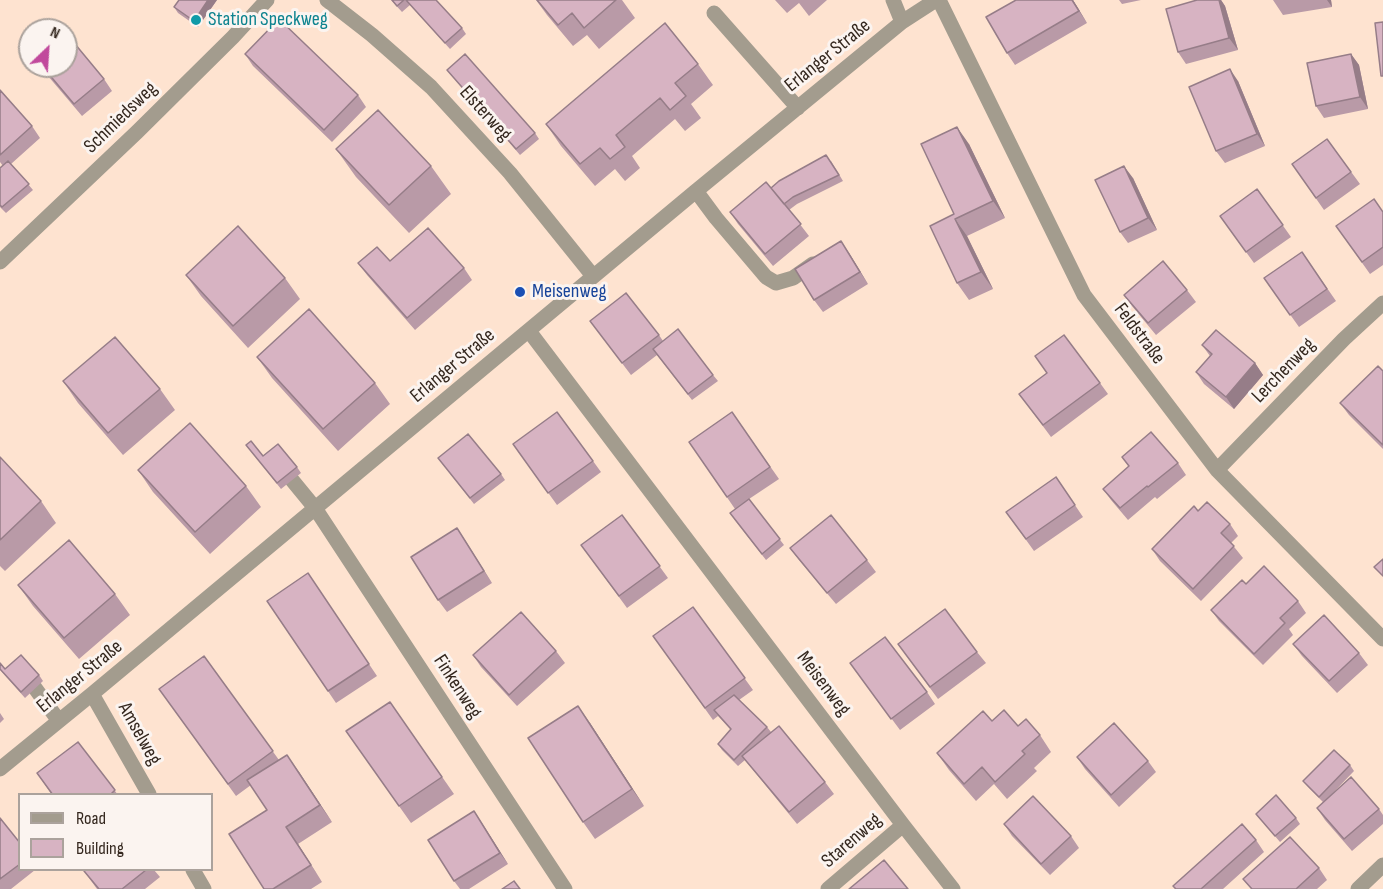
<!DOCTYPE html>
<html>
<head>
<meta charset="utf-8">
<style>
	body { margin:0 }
	#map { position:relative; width:1383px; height:889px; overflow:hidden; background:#fee3d0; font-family:"Sofia Sans Condensed",sans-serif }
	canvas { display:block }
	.legend { position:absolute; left:18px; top:793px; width:195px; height:78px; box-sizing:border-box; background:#fbf4f0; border:2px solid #aba29c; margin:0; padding:8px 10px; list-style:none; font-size:18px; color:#34271e }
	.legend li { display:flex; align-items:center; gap:12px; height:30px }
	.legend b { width:30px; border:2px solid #aba29c }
	.north { position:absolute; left:18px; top:18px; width:60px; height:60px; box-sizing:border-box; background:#fbf4f0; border:2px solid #aba29c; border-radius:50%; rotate:25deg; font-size:16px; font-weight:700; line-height:24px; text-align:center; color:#34271e }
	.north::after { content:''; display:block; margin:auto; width:21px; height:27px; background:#c1499c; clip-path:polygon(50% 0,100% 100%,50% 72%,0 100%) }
</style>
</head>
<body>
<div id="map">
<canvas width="1383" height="889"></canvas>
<ul class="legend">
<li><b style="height:8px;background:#a39c8e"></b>Road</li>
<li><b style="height:16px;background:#d7b3c2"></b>Building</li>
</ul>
<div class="north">N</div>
</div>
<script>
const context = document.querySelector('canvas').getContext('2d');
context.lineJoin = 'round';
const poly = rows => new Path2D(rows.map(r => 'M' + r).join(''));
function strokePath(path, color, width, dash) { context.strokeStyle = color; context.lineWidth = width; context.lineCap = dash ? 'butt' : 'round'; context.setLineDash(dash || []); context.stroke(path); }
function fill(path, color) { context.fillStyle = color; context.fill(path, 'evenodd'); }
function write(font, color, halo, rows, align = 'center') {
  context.font = font + ' "Sofia Sans Condensed",sans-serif'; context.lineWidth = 6; context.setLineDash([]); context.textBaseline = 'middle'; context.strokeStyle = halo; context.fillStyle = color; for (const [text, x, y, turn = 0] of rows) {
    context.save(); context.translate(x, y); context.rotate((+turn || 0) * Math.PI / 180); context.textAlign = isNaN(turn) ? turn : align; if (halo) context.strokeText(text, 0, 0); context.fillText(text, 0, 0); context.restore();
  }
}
strokePath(poly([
	[327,0,372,35,431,87,510,173,593,276],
	[893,0,902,22],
	[939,0,1084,295,1217,470,1383,639],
	[714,13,798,108],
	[696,191,716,218,766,277,776,283,793,278,813,264],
	[0,262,137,132,233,37,267,0],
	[529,331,903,825,953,889],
	[1217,470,1344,339,1383,303],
	[292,480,315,508,565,889],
	[35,688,59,721],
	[92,694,149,794],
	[0,769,92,694,696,191,902,22,936,0],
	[193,870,204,889],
	[828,889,903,825],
	[1358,889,1383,865]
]), '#a39c8e', 15);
fill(poly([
	[217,0,198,27,178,13,174,7],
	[391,0,436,0,462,28,466,34,450,49,410,5,402,12],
	[536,0,622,0,635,18,599,49,587,35,573,46,547,15],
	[775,0,827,0,809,16,799,3,787,13],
	[1073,0,1087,23,1015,65,1007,53],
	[1119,0,1141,0,1122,4],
	[1197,0,1221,0,1225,6,1238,50,1186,64,1178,52],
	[1273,0,1331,0,1332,7,1283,15],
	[245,54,358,95,366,107,332,142,253,66],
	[1351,54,1359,65,1368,109,1324,118,1316,106],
	[698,64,713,85,691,104,701,118,685,131,675,119,632,156,640,168,625,181,615,169,595,186,561,146,546,124],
	[41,66,104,79,112,91,82,116,48,76],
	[447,70,535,133,539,139,520,155],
	[1238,81,1265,146,1225,163,1216,151],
	[0,90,32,126,40,138,11,164,33,190,6,213,0,207,0,168,3,166,0,162],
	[1327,139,1360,184,1324,210,1292,164],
	[969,144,1005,218,967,236,993,289,969,300,957,283,954,214],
	[336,149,431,166,451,194,409,233,356,177],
	[831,161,843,181,797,204,789,210,809,236,773,266,738,224,730,212,771,188],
	[1133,178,1157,230,1128,243,1120,232],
	[1257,189,1291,237,1254,263,1220,216],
	[1383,212,1383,265,1370,274,1336,226],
	[1302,252,1336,301,1299,327,1264,278],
	[849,253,868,284,823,312,814,300],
	[390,261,464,268,472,280,415,330,367,275,358,263],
	[186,275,285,278,300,299,248,348,201,296],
	[1187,290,1196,302,1156,335,1132,306,1124,295],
	[590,321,659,335,663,341,713,375,718,381,692,400,657,355,631,375],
	[1202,345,1255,363,1263,375,1234,409,1204,384,1196,372,1210,356],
	[1035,356,1100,383,1108,394,1051,437,1019,394,1047,373],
	[257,357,375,383,390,404,338,451,272,378],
	[1383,371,1383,449,1349,415,1340,403],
	[63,381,160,389,175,410,123,455,78,403],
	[732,412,779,479,749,499,784,545,766,560,734,519,735,509,689,442],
	[513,444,593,461,601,472,557,505],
	[246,445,263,456,297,467,301,473,281,489],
	[0,457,41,501,56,523,5,571,0,566],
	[1122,457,1178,463,1186,475,1157,499,1155,497,1128,520,1111,500,1103,489,1129,467],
	[438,458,501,474,505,480,474,504],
	[138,470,246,486,261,507,210,554,153,492],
	[1056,477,1083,517,1034,551,1006,512],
	[1198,511,1230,524,1238,536,1231,543,1243,558,1201,601,1160,561,1152,549],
	[622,515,668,578,627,608,581,545],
	[457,528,492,583,447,612,438,600],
	[790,548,867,560,876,572,836,604,799,560],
	[308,573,377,676,336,703,267,601],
	[1246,584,1298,601,1306,613,1289,629,1293,635,1263,665,1219,621,1211,610],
	[18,585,115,594,130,615,79,659,33,606],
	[693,607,753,690,739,700,767,727,771,732,825,782,834,794,797,824,745,760,738,766,722,750,718,744,731,730,718,716,713,720,653,636],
	[898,644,977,652,986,663,938,699],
	[1293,644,1359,653,1368,665,1337,693,1302,656],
	[556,651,565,663,517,706,481,667,473,655],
	[204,656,279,760,299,772,332,822,298,844,322,882,311,889,264,889,267,810,251,785,236,796,159,689],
	[0,663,5,669,39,675,43,681,25,698,0,670],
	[850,663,927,692,935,704,900,730],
	[390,702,454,794,411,823,346,731],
	[0,713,4,719,0,723],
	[992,721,1018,726,1040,735,1051,752,1034,768,1037,771,1007,799,994,784,976,801,949,770,937,753],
	[590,723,644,806,595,839,583,822],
	[78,742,118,795,52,795,37,773],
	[1077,757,1148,761,1156,772,1119,807,1085,769],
	[1350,765,1354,771,1330,796,1379,809,1383,815,1383,824,1352,851,1325,820,1317,808,1323,802,1308,787,1303,781],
	[474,811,508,864,469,889,460,889,454,881],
	[1256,814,1296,818,1300,824,1280,842],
	[0,818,20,843,20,870,35,870,11,889,0,889],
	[1004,824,1071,836,1079,848,1050,875,1012,836],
	[1256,840,1264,852,1223,889,1175,889,1173,886],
	[1319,868,1327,880,1317,889,1251,889,1243,879],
	[86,870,154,870,160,877,145,889,97,889,84,871]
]), '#b99aa7');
fill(poly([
	[208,0,217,0,198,27,194,21],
	[1072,0,1073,0,1087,23,1079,11],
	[1219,0,1221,0,1225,6,1238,50,1229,38],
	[1327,0,1331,0,1332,7],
	[1351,54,1359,65,1368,109,1360,97],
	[1230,69,1238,81,1265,146,1257,134],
	[957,127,969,144,1005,218,993,201],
	[1124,166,1133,178,1157,230,1148,218],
	[955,219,967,236,993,289,981,272],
	[841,241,849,253,868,284,860,272],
	[1255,363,1263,375,1234,409,1226,397],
	[457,528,465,540,492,583,484,571],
	[578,706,590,723,644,806,632,789],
	[287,755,299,772,332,822,320,805],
	[474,811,482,823,508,864,500,853],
	[286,827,298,844,322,882,311,865]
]), '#967d88');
const building = poly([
	[179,0,208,0,194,21,174,7,179,0],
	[392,0,404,0,397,6,392,0],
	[406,0,436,0,462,28,445,43,406,0],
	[537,0,616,0,584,28,572,13,558,25,537,0],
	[1016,0,1072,0,1079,11,1007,53,986,17,1016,0],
	[1197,0,1219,0,1229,38,1178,52,1166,9,1197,0],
	[279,19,358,95,324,130,245,54,279,19],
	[1383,22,1383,76,1381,76,1375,23,1383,22],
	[665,23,698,64,675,83,686,96,670,110,660,98,616,135,625,147,610,159,600,148,580,164,546,124,665,23],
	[70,38,104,79,74,104,42,66,66,66,66,42,70,38],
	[465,54,535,133,516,149,447,70,465,54],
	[1351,54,1360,97,1316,106,1307,63,1351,54],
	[1230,69,1257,134,1216,151,1189,87,1230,69],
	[0,90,32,126,0,155,0,90],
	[378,110,431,166,389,205,336,149,378,110],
	[957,127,993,201,955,219,981,272,957,283,930,226,954,214,921,144,957,127],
	[1327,139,1351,172,1316,198,1292,164,1327,139],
	[826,155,839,175,793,197,784,204,771,188,779,181,826,155],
	[8,161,29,184,2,207,0,205,0,168,8,161],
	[1124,166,1148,218,1120,232,1095,180,1124,166],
	[766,182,801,224,765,254,730,212,766,182],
	[1257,189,1283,225,1246,252,1220,216,1257,189],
	[1374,199,1383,212,1383,247,1362,262,1336,226,1374,199],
	[238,226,285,278,233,326,186,275,238,226],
	[428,228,464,268,407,318,358,263,377,247,390,261,428,228],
	[841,241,860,272,814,300,795,269,841,241],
	[1302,252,1327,289,1290,315,1264,278,1302,252],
	[1163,261,1187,290,1148,323,1124,295,1163,261],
	[626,293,659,335,622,363,590,321,626,293],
	[309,309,375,383,323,429,257,357,309,309],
	[678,329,713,375,688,394,653,349,678,329],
	[1216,330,1255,363,1226,397,1196,372,1212,354,1202,345,1216,330],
	[1064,335,1100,383,1043,425,1019,394,1047,373,1035,356,1064,335],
	[115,337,160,389,108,433,63,381,115,337],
	[1378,366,1383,371,1383,445,1340,403,1378,366],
	[557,412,593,461,548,493,513,444,557,412],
	[732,412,770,467,727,497,689,442,732,412],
	[190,423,246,486,195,532,138,470,190,423],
	[1151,432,1178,463,1148,487,1147,486,1120,508,1103,489,1129,466,1122,457,1151,432],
	[468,434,501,474,470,498,438,458,468,434],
	[251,441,263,456,278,444,297,467,277,483,246,445,251,441],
	[0,457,41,501,0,540,0,457],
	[1056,477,1075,505,1026,539,1006,512,1056,477],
	[749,499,780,539,762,554,730,513,749,499],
	[1207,502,1230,524,1221,533,1234,546,1193,589,1152,549,1194,506,1198,511,1207,502],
	[622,515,660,566,619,596,581,545,622,515],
	[831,515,867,560,827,593,790,548,831,515],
	[457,528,484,571,438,600,411,557,457,528],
	[69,540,115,594,64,638,18,585,69,540],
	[1383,559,1383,576,1374,567,1383,559],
	[1264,566,1298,601,1280,618,1285,623,1254,654,1211,610,1242,580,1246,584,1264,566],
	[308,573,369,664,328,691,267,601,308,573],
	[693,607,745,678,705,708,653,636,693,607],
	[945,609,977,652,930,687,898,644,945,609],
	[521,612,556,651,509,695,473,655,521,612],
	[1324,615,1359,653,1329,681,1293,644,1324,615],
	[885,637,927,692,891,719,850,663,885,637],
	[21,655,39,675,21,692,0,669,0,663,5,669,21,655],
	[204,656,273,751,228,784,159,689,204,656],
	[734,695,767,727,734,760,718,744,731,729,714,710,734,695],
	[390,702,442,777,399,806,346,731,390,702],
	[578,706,632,789,583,822,528,738,578,706],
	[1004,710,1018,726,1026,719,1040,735,1022,751,1025,754,995,782,982,767,964,784,937,753,983,711,992,721,1004,710],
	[1114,723,1148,761,1111,795,1077,757,1114,723],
	[779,726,825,782,789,812,742,756,779,726],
	[78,742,115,790,110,795,53,795,37,773,78,742],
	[1334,750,1350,765,1319,797,1303,781,1334,750],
	[287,755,320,805,286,827,311,865,273,889,264,889,229,834,267,810,247,780,287,755],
	[1351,777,1379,809,1344,839,1317,808,1351,777],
	[1276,795,1296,818,1275,836,1256,814,1276,795],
	[1033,796,1071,836,1041,864,1004,824,1033,796],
	[474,811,500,853,454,881,428,840,474,811],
	[0,818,20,843,20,864,0,879,0,818],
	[1242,824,1256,840,1201,889,1176,889,1173,886,1242,824],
	[1290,837,1319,868,1296,889,1252,889,1243,879,1290,837],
	[884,860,908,889,849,889,884,860],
	[86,870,146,870,122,889,99,889,84,871,86,870],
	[514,881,520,889,502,889,514,881]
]);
fill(building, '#d7b3c2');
strokePath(building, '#967d88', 1.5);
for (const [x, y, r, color] of [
	[196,20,6,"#0f9aa8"],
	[520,292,6,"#1a4fb4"]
]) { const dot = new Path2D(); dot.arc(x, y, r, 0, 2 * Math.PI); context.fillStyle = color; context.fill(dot); strokePath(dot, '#fbf4f0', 2); }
write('20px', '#0d838f', '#fbf4f0', [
	["Station Speckweg",208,20]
], 'left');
write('20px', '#34271e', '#fbf4f0', [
	["Erlanger Straße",828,56,-39],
	["Elsterweg",485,114,48],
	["Schmiedsweg",121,118,-44],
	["Feldstraße",1139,334,53],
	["Erlanger Straße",453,366,-40],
	["Lerchenweg",1284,371,-46],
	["Erlanger Straße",80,677,-39],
	["Meisenweg",823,684,53],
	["Finkenweg",457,687,57],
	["Amselweg",139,734,61],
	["Starenweg",852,841,-41]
]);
write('20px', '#164399', '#fbf4f0', [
	["Meisenweg",532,292]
], 'left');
</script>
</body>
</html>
